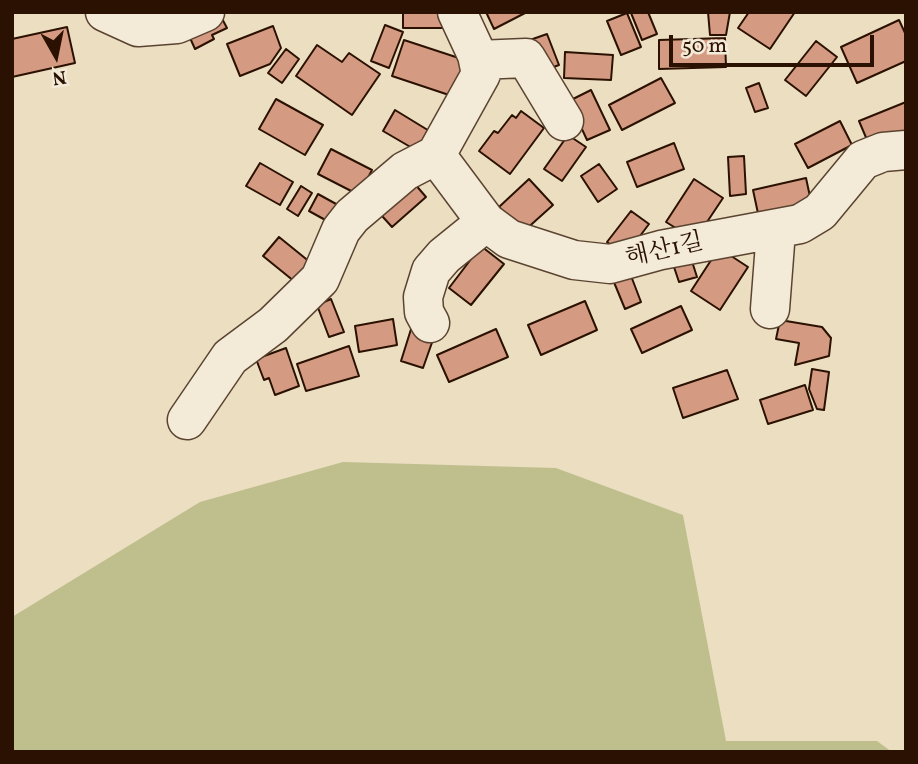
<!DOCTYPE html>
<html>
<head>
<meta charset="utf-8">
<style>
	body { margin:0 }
	#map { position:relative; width:918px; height:764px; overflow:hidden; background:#ecdec1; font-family:Vollkorn,serif }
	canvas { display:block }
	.frame { position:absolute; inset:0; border:14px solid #2a1101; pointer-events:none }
	.north { position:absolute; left:21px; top:21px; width:70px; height:70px; -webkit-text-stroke:5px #f3ead7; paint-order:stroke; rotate:171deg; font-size:19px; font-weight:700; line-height:28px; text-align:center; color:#2a1101 }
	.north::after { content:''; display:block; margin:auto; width:24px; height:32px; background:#2a1101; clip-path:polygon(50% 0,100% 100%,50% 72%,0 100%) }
	.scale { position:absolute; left:669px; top:35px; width:205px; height:32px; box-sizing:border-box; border:4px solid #2a1101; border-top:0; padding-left:9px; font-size:21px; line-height:24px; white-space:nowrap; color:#2a1101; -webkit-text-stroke:5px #f3ead7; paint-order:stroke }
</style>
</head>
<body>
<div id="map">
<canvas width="918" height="764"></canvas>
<div class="frame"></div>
<div class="north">N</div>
<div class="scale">50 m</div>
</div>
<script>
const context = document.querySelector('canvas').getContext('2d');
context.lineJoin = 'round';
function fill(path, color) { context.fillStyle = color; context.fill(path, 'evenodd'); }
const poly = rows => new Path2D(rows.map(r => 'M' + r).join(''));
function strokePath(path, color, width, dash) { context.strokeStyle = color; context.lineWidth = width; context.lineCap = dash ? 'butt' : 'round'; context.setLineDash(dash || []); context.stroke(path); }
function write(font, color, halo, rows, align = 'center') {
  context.font = font + ' Vollkorn,"Noto Serif KR",serif'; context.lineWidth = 5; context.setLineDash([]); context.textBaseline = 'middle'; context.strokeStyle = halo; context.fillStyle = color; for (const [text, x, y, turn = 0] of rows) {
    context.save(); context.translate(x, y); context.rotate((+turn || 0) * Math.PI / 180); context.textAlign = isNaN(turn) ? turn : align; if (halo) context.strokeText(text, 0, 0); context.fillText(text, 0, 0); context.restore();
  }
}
fill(poly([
	[343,462,556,468,683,515,726,741,877,741,892,752,12,752,12,617,200,502]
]), '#bfbf8d');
const building = poly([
	[403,12,446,12,448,28,403,28,403,12],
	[486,12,527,12,494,29,486,12],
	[648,12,657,34,642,40,631,13,648,12],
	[708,12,730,12,726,35,710,35,708,12],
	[749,12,795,12,770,49,738,28,749,12],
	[219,13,227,28,212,35,214,39,195,49,186,29,219,13],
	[627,13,641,47,621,55,607,21,627,13],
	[899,20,906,35,906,61,857,83,841,47,899,20],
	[385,25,403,32,389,68,371,61,385,25],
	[273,26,281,48,270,64,240,76,227,44,273,26],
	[67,27,75,63,12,77,12,39,67,27],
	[547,34,559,65,543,71,530,40,547,34],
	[725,38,726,67,659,69,659,40,725,38],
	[404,40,471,62,458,98,392,76,404,40],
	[816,41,837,57,806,96,785,80,816,41],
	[317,45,342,62,349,53,380,74,352,115,296,76,317,45],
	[286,49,299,59,282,83,268,73,286,49],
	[565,52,613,55,611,80,564,78,565,52],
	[661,78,675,103,622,130,609,105,661,78],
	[759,83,768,108,755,112,746,88,759,83],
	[591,90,610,130,587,140,569,101,591,90],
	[276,99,323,125,305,155,259,129,276,99],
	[906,102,906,132,870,147,859,121,906,102],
	[395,110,431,132,419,152,383,131,395,110],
	[521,111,544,128,510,174,479,151,494,131,498,133,512,115,516,118,521,111],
	[840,121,852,145,808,168,795,144,840,121],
	[568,135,586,147,562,181,544,169,568,135],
	[674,143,684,169,637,187,627,162,674,143],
	[331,149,372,170,359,195,318,174,331,149],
	[744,156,746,194,730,196,728,157,744,156],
	[260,163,293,182,280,205,246,186,260,163],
	[599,164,617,189,598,202,581,176,599,164],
	[408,176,426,197,392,227,373,206,408,176],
	[806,178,812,206,759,218,753,190,806,178],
	[529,179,553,205,523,232,499,207,529,179],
	[694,179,723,198,695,240,666,222,694,179],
	[301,186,312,193,298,216,287,209,301,186],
	[318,194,347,210,338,227,309,211,318,194],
	[631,211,649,224,625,256,607,242,631,211],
	[279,237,316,267,300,286,263,256,279,237],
	[481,246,504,264,471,305,449,288,481,246],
	[719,248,748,267,720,310,691,291,719,248],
	[690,255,697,277,679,282,672,261,690,255],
	[628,268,641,302,625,309,611,275,628,268],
	[331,299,344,332,329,337,317,305,331,299],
	[585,301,597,330,541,355,528,325,585,301],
	[681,306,692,330,642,353,631,329,681,306],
	[393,319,397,345,359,352,355,326,393,319],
	[780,320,822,327,831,338,829,356,795,365,799,343,776,339,780,320],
	[412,326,435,334,423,368,401,361,412,326],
	[496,329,508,357,449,382,437,355,496,329],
	[349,346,359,376,306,391,297,364,349,346],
	[286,348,299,386,275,395,269,378,264,380,256,359,286,348],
	[812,369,829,372,824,410,817,409,809,389,812,369],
	[727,370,738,399,683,418,673,388,727,370],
	[805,385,813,410,768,424,760,400,805,385]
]);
fill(building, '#d49b82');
strokePath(building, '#2a1101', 2);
const minor = poly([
	[105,12,138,27,177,24,205,12],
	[478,60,526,58,564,121],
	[436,155,486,222,509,239,574,260,610,264,661,250,800,224,820,212,863,160,883,152,906,150],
	[770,309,776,231],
	[430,323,424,312,423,297,431,271,444,256,486,222],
	[187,420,230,357,273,325,320,279,341,230,352,216,405,171,436,155,481,74,477,55,457,12]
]);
strokePath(minor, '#5a4431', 41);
strokePath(minor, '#f3ead7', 38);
write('24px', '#2a1101', '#f3ead7', [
	["해산1길",665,252,-13]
]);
</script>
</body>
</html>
